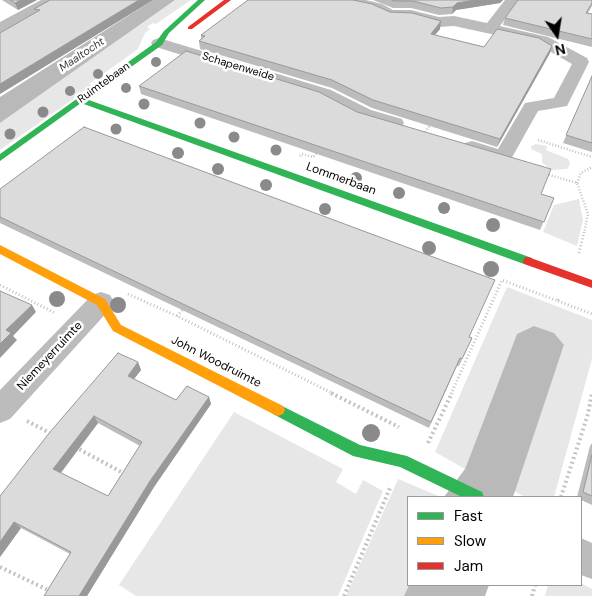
<!DOCTYPE html>
<html>
<head>
<meta charset="utf-8">
<style>
	body { margin:0 }
	#map { position:relative; width:592px; height:596px; overflow:hidden; background:#fff; font-family:"DM Sans",sans-serif }
	canvas { display:block }
	.legend { position:absolute; left:407px; top:496px; width:175px; height:90px; box-sizing:border-box; background:#fff; border:1px solid #999; margin:0; padding:6px 9px; list-style:none; font-size:15px; color:#000 }
	.legend li { display:flex; align-items:center; gap:10px; height:25px }
	.legend b { width:25px; border:1px solid #999 }
	.north { position:absolute; left:532px; top:10px; width:50px; height:50px; -webkit-text-stroke:4px #fff; paint-order:stroke; rotate:167deg; font-size:14px; font-weight:700; line-height:20px; text-align:center; color:#000 }
	.north::after { content:''; display:block; margin:auto; width:18px; height:22px; background:#000; clip-path:polygon(50% 0,100% 100%,50% 72%,0 100%) }
</style>
</head>
<body>
<div id="map">
<canvas width="592" height="596"></canvas>
<ul class="legend">
<li><b style="height:6px;background:#30b455"></b>Fast</li>
<li><b style="height:6px;background:#ff9f0a"></b>Slow</li>
<li><b style="height:6px;background:#e5322d"></b>Jam</li>
</ul>
<div class="north">N</div>
</div>
<script>
const context = document.querySelector('canvas').getContext('2d');
context.lineJoin = 'round';
function fill(path, color) { context.fillStyle = color; context.fill(path, 'evenodd'); }
const poly = rows => new Path2D(rows.map(r => 'M' + r).join(''));
function strokePath(path, color, width, dash) { context.strokeStyle = color; context.lineWidth = width; context.lineCap = dash ? 'butt' : 'round'; context.setLineDash(dash || []); context.stroke(path); }
function write(font, color, halo, rows, align = 'center') {
  context.font = font + ' "DM Sans",sans-serif'; context.lineWidth = 5; context.setLineDash([]); context.textBaseline = 'middle'; context.strokeStyle = halo; context.fillStyle = color; for (const [text, x, y, turn = 0] of rows) {
    context.save(); context.translate(x, y); context.rotate((+turn || 0) * Math.PI / 180); context.textAlign = isNaN(turn) ? turn : align; if (halo) context.strokeText(text, 0, 0); context.fillText(text, 0, 0); context.restore();
  }
}
fill(poly([
	[175,0,191,0,156,24,153,23,147,27,150,29,145,33,138,49,89,84,92,86,0,150,0,123],
	[536,144,547,146,546,150,568,159,570,164,567,169,552,170,545,165,542,162,542,154,531,149,531,146],
	[579,199,583,220,577,246,543,232,554,205],
	[507,287,592,320,592,359,554,497,525,497,514,491,564,346,553,333,534,326,517,334,465,469,435,452],
	[234,412,343,469,336,482,356,494,363,480,383,491,338,596,136,596,119,585],
	[398,479,441,497,408,497,409,585,404,596,346,596],
	[581,583,592,589,592,596,545,596,548,585,581,585]
]), '#e7e7e7');
fill(poly([
	[153,0,175,0,0,123,0,97],
	[534,326,554,333,564,345,513,497,444,497,465,469,517,334],
	[409,585,489,585,485,596,404,596]
]), '#b9b9b9');
strokePath(poly([
	[425,132,431,124],
	[538,140,592,157],
	[300,156,302,154,313,157,319,150],
	[546,174,577,183,588,214,584,233],
	[577,183,581,173,592,167]
]), '#c2c2c2', 2.5, [1, 2]);
strokePath(poly([
	[579,253,584,232],
	[0,285,55,313],
	[128,294,177,316,334,394],
	[558,301,592,314],
	[177,316,185,307],
	[451,394,502,280,558,301,559,298]
]), '#c2c2c2', 3, [1, 2.5]);
strokePath(poly([
	[331,393,399,427],
	[27,421,52,434],
	[428,443,452,393],
	[75,447,125,474],
	[561,497,588,414,592,393],
	[0,567,50,591],
	[344,596,390,488],
	[532,596,535,585]
]), '#c2c2c2', 4, [2, 3]);
fill(poly([
	[41,0,59,0,57,3,0,33,0,22,41,0],
	[340,0,366,0,382,4,393,10,411,10,439,17,454,16,487,23,505,0,519,0,500,26,548,37,587,58,589,62,567,106,538,111,510,161,503,163,465,151,462,147,465,143,472,141,498,149,525,103,554,98,572,64,537,44,454,26,439,27,411,19,390,18,372,10,342,3,340,0],
	[159,38,331,90,371,110,402,119,404,123,402,127,395,129,357,118,319,98,153,46,151,43,153,40,159,38],
	[101,292,110,295,114,302,110,309,10,419,0,423,0,390,92,295,101,292],
	[581,538,592,543,592,579,581,575,581,538]
]), '#bcbcbc');
fill(poly([
	[198,0,205,0,169,33,162,45,86,99,532,258,533,261,532,264,524,264,81,103,0,161,0,154,156,42,164,31,198,0],
	[278,404,360,445,407,456,482,492,484,497,462,497,400,467,353,456,273,414,271,410,273,406,278,404]
]), '#30b455');
fill(poly([
	[0,245,105,299,121,325,283,406,285,410,283,414,278,416,273,414,113,331,97,305,0,254,0,245]
]), '#ff9f0a');
fill(poly([
	[224,0,231,0,192,29,188,29,188,27,224,0],
	[528,257,592,280,592,288,524,264,523,261,524,258,528,257]
]), '#e5322d');
context.fillStyle = '#8a8a8a';
for (const [x, y, r] of [
	[156,62,5],
	[98,74,5],
	[126,88,5],
	[70,91,5],
	[144,104,5.5],
	[43,112,5.5],
	[200,123,5.5],
	[116,129,5.5],
	[10,134,5.5],
	[234,137,5.5],
	[276,150,5.5],
	[178,153,6],
	[218,169,6],
	[356,178,6],
	[266,185,6],
	[399,193,6],
	[444,208,6],
	[325,209,6],
	[493,225,7],
	[429,248,7],
	[491,269,8],
	[57,299,8],
	[118,305,8],
	[371,433,9]
]) { context.beginPath(); context.arc(x, y, r, 0, 2 * Math.PI); context.fill(); }
fill(poly([
	[2,0,37,0,18,10],
	[50,0,153,0,0,94,35,13,34,9],
	[373,0,503,0,500,3,456,10,452,14,439,15,411,8,393,8],
	[592,0,592,6,588,13,592,14,592,47,503,25,505,18],
	[440,29,435,35,484,47,550,53,497,147,372,108,332,88,200,49,199,41,201,39,201,35],
	[592,76,592,152,563,143],
	[139,86,357,112,541,194,554,198,540,230,141,94],
	[0,189,470,337,472,338,459,366,457,366,429,428,0,223],
	[138,362,141,370,134,379,176,400,209,397,211,404,154,487,87,596,44,596,70,554,21,528,0,557,0,496],
	[98,423,140,446,108,496,61,473],
	[592,443,592,505,581,500,581,497,577,497,590,446]
]), '#bcbcbc');
fill(poly([
	[21,0,37,0,18,10,15,3],
	[139,0,153,0,0,94,0,84],
	[475,0,503,0,500,3,456,10,452,14,453,7,457,3],
	[441,21,440,29,429,42,431,34],
	[552,46,550,53,497,147,500,139],
	[32,305,36,312,13,336,17,340,0,358,0,344,6,330],
	[138,362,141,370,131,383,128,376],
	[209,397,211,404,154,487,87,596,79,596,150,481],
	[94,416,98,423,59,475,53,469],
	[14,522,21,528,0,557,0,542]
]), '#999');
const building = poly([
	[11,0,21,0,15,3,11,0],
	[50,0,139,0,0,84,0,33,40,10,34,9,50,0],
	[248,0,353,0,372,4,390,12,412,13,441,21,431,34,484,47,497,29,539,38,552,46,500,139,373,100,332,80,199,41,205,36,201,35,248,0],
	[392,0,475,0,457,3,453,7,441,8,413,1,394,1,392,0],
	[518,0,592,0,592,3,586,13,592,14,592,39,505,18,518,0],
	[186,51,319,92,357,112,551,169,541,194,554,198,544,222,139,86,186,51],
	[592,76,592,143,566,135,592,76],
	[84,127,495,280,469,337,472,338,462,359,460,358,431,422,0,217,0,189,84,127],
	[0,291,32,305,6,330,11,333,0,344,0,291],
	[118,353,138,362,128,376,176,400,187,386,209,397,150,481,79,596,44,596,71,552,14,522,0,542,0,496,50,432,118,353],
	[94,416,142,442,108,496,53,469,94,416],
	[592,455,592,496,583,492,592,455]
]);
fill(building, '#dbdbdb');
strokePath(building, '#999', 1);
write('italic 11px', '#3c3c3c', '#fff', [
	["Maaltocht",82,55,-34]
]);
write('11px', '#000', '#fff', [
	["Schapenweide",238,67,17],
	["Ruimtebaan",104,83,-36]
]);
write('12px', '#000', '#fff', [
	["Lommerbaan",341,179,20],
	["Niemeyerruimte",50,356,-47],
	["John Woodruimte",216,362,27]
]);
</script>
</body>
</html>
